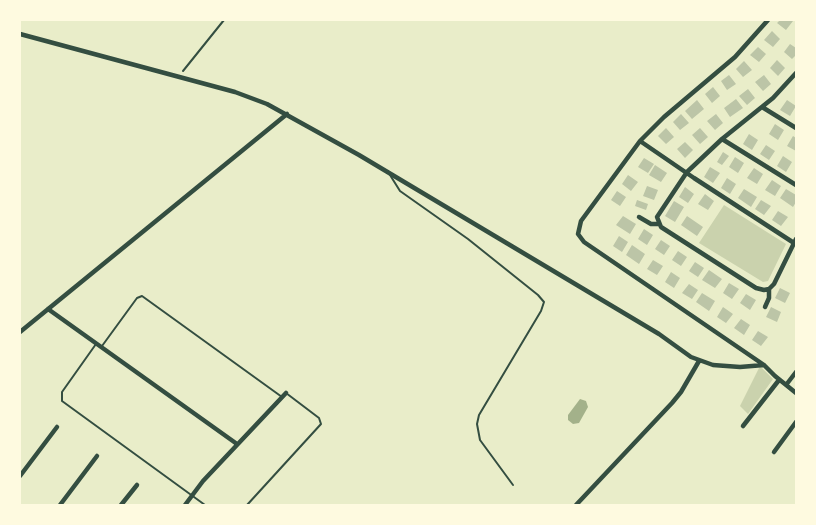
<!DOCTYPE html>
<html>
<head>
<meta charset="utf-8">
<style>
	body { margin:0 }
	#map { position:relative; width:816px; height:525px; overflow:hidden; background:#e9edc9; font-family:"PT Sans",sans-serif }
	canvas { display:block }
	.frame { position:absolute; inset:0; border:21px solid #fefae0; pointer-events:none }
</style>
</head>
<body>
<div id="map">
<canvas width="816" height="525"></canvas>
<div class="frame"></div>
</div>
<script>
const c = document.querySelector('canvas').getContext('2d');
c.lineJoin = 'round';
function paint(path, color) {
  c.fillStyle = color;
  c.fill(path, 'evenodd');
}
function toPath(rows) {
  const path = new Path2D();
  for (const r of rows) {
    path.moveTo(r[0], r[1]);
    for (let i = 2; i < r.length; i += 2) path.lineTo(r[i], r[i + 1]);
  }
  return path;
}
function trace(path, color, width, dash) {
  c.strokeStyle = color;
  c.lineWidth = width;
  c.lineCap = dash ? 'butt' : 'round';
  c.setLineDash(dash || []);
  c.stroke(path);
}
const green = toPath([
	[724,205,786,244,768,281,763,282,699,243],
	[760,366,773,379,748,414,740,406]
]);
const water = toPath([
	[580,399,586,401,588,407,579,423,573,424,568,420,568,415]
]);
const building = toPath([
	[780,20,791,20,793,21,786,30,777,23],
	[772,31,780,39,773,47,764,40],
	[790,44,796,48,796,55,792,59,784,52],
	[758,47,766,54,759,62,750,55],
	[777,60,785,68,778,76,770,68],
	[744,61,752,70,743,77,736,69],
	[729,75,736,84,727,90,721,81],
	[764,75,771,84,763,91,755,82],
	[713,87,720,96,712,103,705,94],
	[748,89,755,98,747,105,739,96],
	[736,99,743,108,730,117,724,108],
	[697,100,704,109,692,119,685,111],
	[787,100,796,106,790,116,780,110],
	[681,114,689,123,680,130,673,122],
	[716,114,723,123,715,130,707,121],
	[775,124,784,130,778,140,769,134],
	[666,128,674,137,666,144,658,136],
	[700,128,708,137,700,144,692,135],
	[749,134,758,140,752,150,743,144],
	[793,136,796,138,796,151,787,146],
	[685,142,693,150,685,158,677,149],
	[766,145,775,151,769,160,760,154],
	[723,152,729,156,722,165,717,162],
	[783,156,792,162,786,172,777,166],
	[735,157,744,163,738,173,729,167],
	[644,158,654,164,648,173,638,167],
	[655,165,667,173,661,182,649,175],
	[710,167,720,173,713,183,704,177],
	[754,168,763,174,757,184,747,178],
	[628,175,638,182,631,191,622,184],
	[727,178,736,184,730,194,721,188],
	[772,180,781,186,775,196,765,190],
	[647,186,658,190,654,200,643,196],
	[685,187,694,194,688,203,679,197],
	[744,189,757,197,751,207,738,198],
	[786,189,796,195,796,202,793,207,780,198],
	[617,191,626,197,620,206,611,200],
	[705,194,714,201,708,210,698,204],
	[637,200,648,204,646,210,635,206],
	[761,200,771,206,764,215,755,209],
	[674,201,684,207,675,222,665,216],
	[778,211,788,217,781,226,772,220],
	[623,216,636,224,630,234,616,225],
	[687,216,703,227,697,236,681,225],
	[644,229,653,235,647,245,638,239],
	[619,236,628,242,622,252,613,246],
	[661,240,670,246,664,255,655,249],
	[632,245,645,254,639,264,626,255],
	[678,251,687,257,681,266,672,260],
	[653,260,663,266,657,275,647,269],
	[695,262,704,268,698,277,689,271],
	[709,270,722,279,715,288,702,280],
	[671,272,680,278,674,288,665,282],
	[729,283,739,289,732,299,723,293],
	[689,284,698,290,692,299,682,293],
	[780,288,790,293,785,303,775,298],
	[702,293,715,301,709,311,696,302],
	[746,294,756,300,750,310,740,303],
	[723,307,733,314,726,323,717,317],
	[771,307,781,312,777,322,766,317],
	[741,319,750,325,744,335,734,328],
	[758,331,768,337,761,346,752,340]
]);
const path = toPath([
	[183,71,224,20]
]);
const service = toPath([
	[390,175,400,191,468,239,538,295,544,302,541,311,479,415,477,424,480,440,513,485],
	[96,344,62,392,62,401,205,505],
	[102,346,137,298,142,296,282,397],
	[247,505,321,424,319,418,286,393]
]);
const minor = toPath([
	[768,20,735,57,664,117,640,141,581,221,578,234,584,242,764,365,775,376,796,393],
	[20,34,235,92,267,104,359,155,659,334,691,357,713,365,740,367,764,365],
	[762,107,796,128],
	[722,139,796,185],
	[640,141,694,178,794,243],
	[639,217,651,224,658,224],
	[769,289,764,290,756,288,661,227,657,217,687,172,722,139,773,98,796,73],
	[765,307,769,298,769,289,774,284,796,239],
	[48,309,237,444],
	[20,332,287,114],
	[786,385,796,372],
	[743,426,779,380],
	[774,452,796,422],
	[20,476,57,427],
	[60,505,97,456],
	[121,505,137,485],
	[185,505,203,481,286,393],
	[576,505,672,403,681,392,699,361]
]);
paint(green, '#cad2ad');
paint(water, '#a3b18a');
paint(building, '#bcc5a7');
trace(path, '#344e41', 2);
trace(service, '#344e41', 2);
trace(minor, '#344e41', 4.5);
</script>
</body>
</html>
